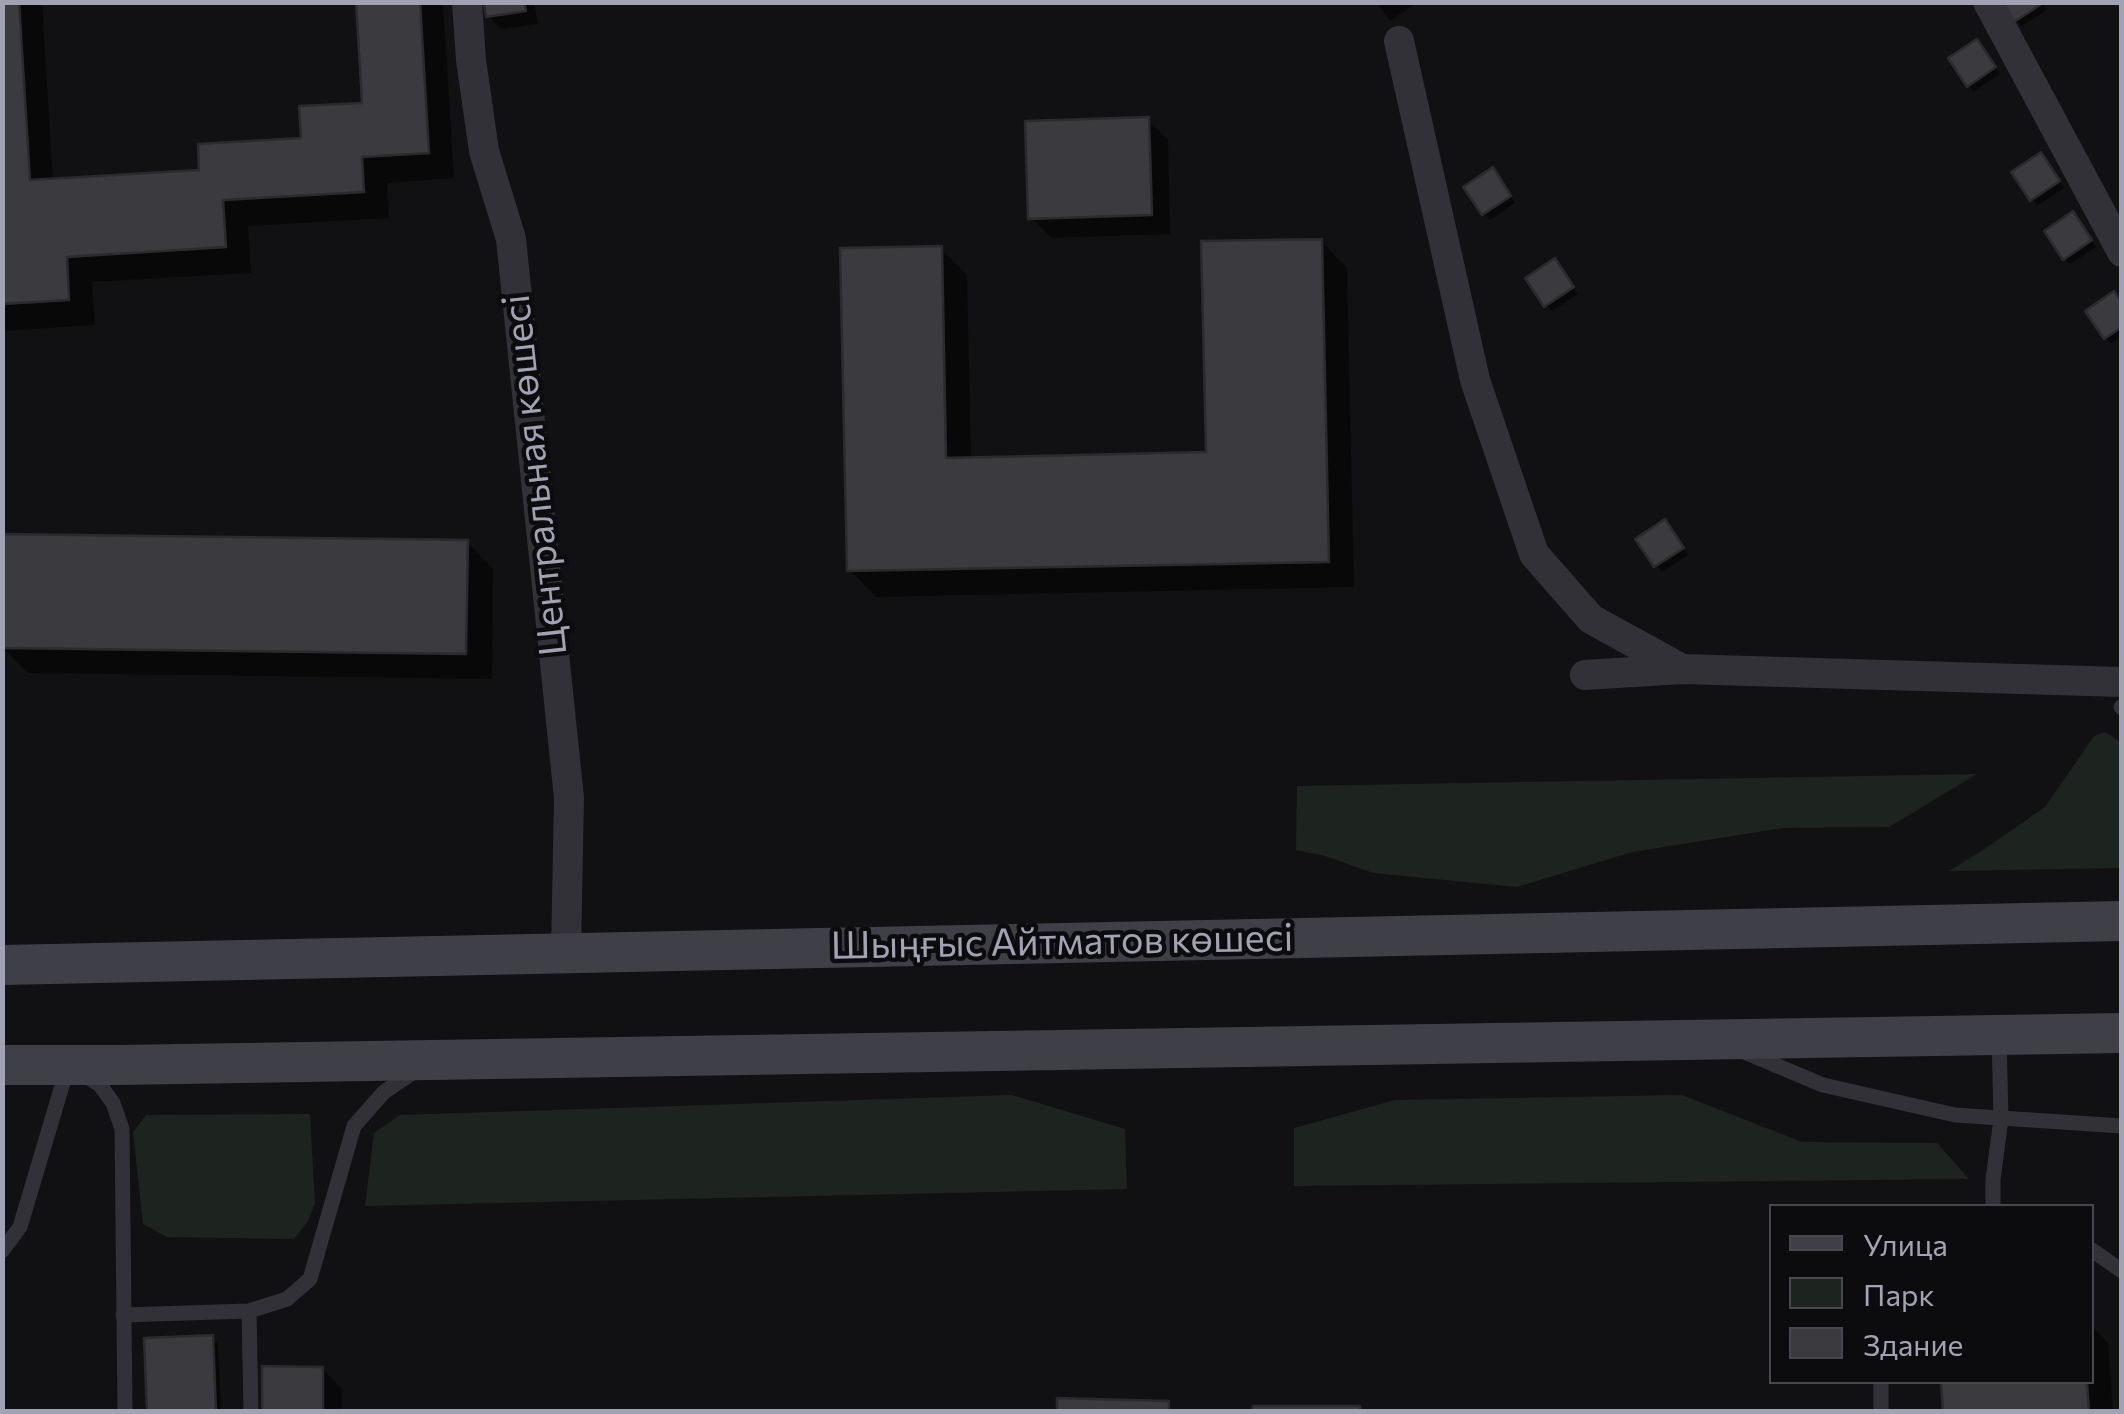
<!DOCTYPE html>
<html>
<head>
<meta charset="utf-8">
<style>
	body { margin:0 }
	#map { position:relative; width:2124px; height:1414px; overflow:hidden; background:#111012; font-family:Commissioner,sans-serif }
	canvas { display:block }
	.frame { position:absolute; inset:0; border:5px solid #a1a2b3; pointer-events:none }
	.legend { position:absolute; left:1769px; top:1204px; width:325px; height:180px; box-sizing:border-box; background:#0c0b0d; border:2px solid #48474f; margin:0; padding:12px 18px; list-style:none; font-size:30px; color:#a1a2b3 }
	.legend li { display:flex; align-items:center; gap:20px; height:50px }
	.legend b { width:50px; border:2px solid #48474f }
</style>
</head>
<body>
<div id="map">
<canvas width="2124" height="1414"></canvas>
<div class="frame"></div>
<ul class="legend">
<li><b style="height:12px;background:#3f3f47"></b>Улица</li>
<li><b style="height:28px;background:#1d241f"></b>Парк</li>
<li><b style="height:28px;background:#3a3a3f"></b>Здание</li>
</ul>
</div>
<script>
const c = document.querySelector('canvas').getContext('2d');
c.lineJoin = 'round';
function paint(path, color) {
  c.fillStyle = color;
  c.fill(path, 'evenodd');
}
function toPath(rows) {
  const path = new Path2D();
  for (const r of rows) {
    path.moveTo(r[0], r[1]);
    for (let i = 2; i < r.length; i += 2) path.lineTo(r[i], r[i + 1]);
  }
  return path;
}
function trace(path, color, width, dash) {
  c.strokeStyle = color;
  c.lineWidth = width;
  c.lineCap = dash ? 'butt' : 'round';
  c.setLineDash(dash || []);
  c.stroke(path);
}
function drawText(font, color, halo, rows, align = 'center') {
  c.font = font + ' Commissioner,sans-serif';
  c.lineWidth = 9;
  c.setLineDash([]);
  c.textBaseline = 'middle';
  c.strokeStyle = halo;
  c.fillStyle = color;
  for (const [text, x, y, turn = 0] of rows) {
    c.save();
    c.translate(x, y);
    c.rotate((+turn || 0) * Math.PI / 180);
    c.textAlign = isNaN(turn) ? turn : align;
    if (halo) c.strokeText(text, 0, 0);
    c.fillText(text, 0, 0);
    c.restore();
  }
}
const green = toPath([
	[2105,732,2121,742,2121,868,1949,871,1983,850,2045,807,2094,736],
	[1977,774,1889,827,1783,828,1632,852,1517,887,1373,873,1325,856,1296,850,1297,786],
	[1012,1095,1125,1129,1127,1189,365,1206,374,1133,400,1115],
	[1682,1095,1802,1142,1937,1143,1969,1179,1294,1186,1294,1128,1395,1100],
	[310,1114,315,1203,308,1221,294,1239,167,1237,143,1224,133,1132,146,1115]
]);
const shadow = toPath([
	[2,2,42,2,53,181,202,172,303,141,365,105,359,2,443,2,454,178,387,183,389,218,248,226,251,273,92,282,95,325,2,331],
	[486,2,534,2,538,24,501,29,488,16],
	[1376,2,1415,2,1415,4,1390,21],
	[2042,2,2047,10,2022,26,2016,21],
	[1983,48,2000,74,1974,91,1969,86],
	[1148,120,1168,140,1170,234,1051,238,1031,217],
	[2046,161,2064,188,2038,205,2032,199],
	[1498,176,1515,203,1490,220,1466,188],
	[2078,221,2096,247,2070,264,2064,258],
	[1321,241,1347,268,1354,587,876,597,850,570,941,249,967,275,971,460,1208,455],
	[1560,268,1578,294,1552,311,1546,305],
	[2122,303,2122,337,2111,343,2106,338],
	[1670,528,1688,555,1662,572,1638,539],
	[467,542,493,569,492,679,28,673,2,647],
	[2092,1326,2108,1343,2113,1412,1945,1412,1944,1382,2092,1382],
	[212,1338,218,1344,221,1412,150,1412],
	[322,1369,342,1389,342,1412,265,1412]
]);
const building = toPath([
	[2,2,19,2,30,180,199,170,198,144,301,138,299,106,362,103,356,2,420,2,429,153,362,157,364,192,223,200,226,247,67,257,69,300,2,304,2,2],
	[484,2,524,2,526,11,486,17,484,2],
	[2001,2,2043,2,2043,3,2014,22,2001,2],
	[1977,39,1996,67,1967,87,1948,58,1977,39],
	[1149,117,1152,215,1028,219,1025,121,1149,117],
	[2041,152,2060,181,2030,201,2011,172,2041,152],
	[1493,167,1511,196,1482,215,1463,187,1493,167],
	[2073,211,2092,240,2063,260,2044,231,2073,211],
	[1322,239,1329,562,847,571,840,248,942,246,946,458,1206,452,1201,241,1322,239],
	[1555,258,1574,287,1544,307,1525,278,1555,258],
	[2114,291,2122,303,2122,327,2104,339,2085,311,2114,291],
	[1665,519,1684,548,1654,567,1635,539,1665,519],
	[2,534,468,540,466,654,2,648,2,534],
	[213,1335,216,1412,147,1412,144,1338,213,1335],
	[262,1366,323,1367,323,1412,262,1412,262,1366],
	[1941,1382,2087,1382,2089,1412,1943,1412,1941,1382],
	[1057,1398,1169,1401,1169,1412,1057,1412,1057,1398],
	[1253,1406,1360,1406,1361,1412,1252,1412,1253,1406]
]);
const service = toPath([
	[2121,707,2122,708],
	[1742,1051,1823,1085,1955,1115,2122,1126],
	[84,1075,100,1085,113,1103,122,1129,125,1412],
	[1993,1206,1993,1179,2001,1119,1999,1035],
	[2092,1250,2122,1271],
	[2,1251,20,1227,67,1069],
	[123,1315,249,1311],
	[1881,1382,1881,1412],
	[251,1412,249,1311,287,1299,310,1279,354,1126,384,1092,418,1069]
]);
const minor = toPath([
	[467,2,471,60,484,151,511,239,569,798,566,951],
	[1988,2,2122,252],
	[1399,41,1475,380,1534,554,1591,619,1682,669],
	[1585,675,1682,669,2122,682]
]);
const secondary = toPath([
	[2,965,2122,921],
	[2,1065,118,1065,2122,1033]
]);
const streetNames = [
	["Центральная көшесі",535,475,-96],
	["Шыңғыс Айтматов көшесі",1062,942,-1]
];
paint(green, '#1d241f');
paint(shadow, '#0007');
paint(building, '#3a3a3f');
trace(building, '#2b2a2e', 2.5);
trace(service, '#323137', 15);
trace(minor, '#323137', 30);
trace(secondary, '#3f3f47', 40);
drawText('38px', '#a1a2b3', '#0c0b0d', streetNames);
</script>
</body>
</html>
